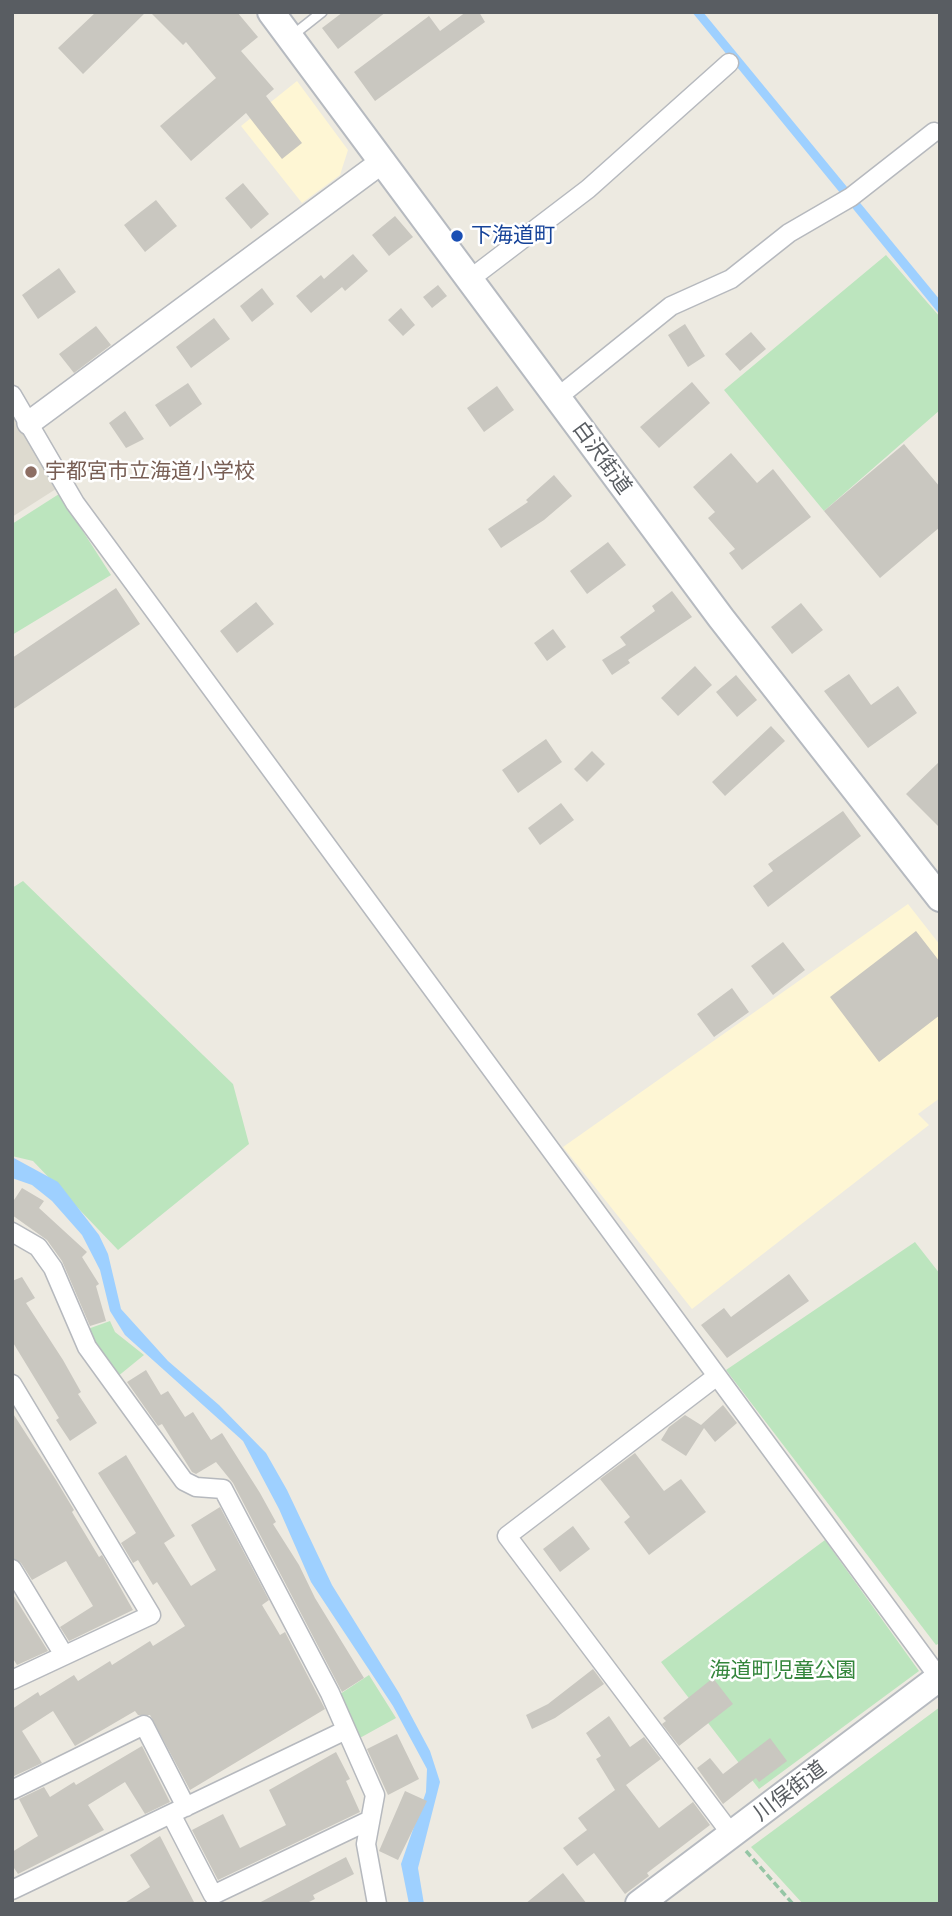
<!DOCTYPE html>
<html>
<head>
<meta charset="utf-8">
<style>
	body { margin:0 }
	#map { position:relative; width:952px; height:1916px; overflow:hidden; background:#edeae1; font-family:"Public Sans",sans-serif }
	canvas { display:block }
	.frame { position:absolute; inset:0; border:14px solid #595d62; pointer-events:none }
</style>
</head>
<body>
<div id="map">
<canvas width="952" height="1916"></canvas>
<div class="frame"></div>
</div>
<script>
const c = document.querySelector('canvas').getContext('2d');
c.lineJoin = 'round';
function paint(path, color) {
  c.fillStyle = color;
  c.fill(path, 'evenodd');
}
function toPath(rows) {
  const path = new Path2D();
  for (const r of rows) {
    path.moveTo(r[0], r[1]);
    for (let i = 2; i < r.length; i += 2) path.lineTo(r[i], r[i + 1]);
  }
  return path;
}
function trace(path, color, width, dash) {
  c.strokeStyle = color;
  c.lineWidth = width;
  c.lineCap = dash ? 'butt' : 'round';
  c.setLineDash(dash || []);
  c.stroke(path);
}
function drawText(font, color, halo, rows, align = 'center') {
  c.font = font + ' "Public Sans","Noto Sans JP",sans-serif';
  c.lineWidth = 5;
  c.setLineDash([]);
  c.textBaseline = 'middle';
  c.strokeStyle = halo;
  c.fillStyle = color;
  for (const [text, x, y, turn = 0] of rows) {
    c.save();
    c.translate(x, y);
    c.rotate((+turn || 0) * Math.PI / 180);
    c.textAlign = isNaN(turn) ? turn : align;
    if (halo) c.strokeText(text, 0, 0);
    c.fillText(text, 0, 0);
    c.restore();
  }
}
const commercial = toPath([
	[297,81,348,150,340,175,302,203,241,126],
	[908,904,940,945,940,1098,918,1114,929,1125,692,1309,563,1147]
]);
const education = toPath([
	[12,406,59,487,12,517]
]);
const green = toPath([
	[886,255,940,317,940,410,824,511,724,390],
	[59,494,111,575,12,635,12,524],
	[23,881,233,1084,249,1144,118,1250,33,1161,12,1156,12,888],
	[915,1242,940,1274,940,1643,936,1645,726,1370],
	[110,1321,115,1332,144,1355,117,1377,85,1330],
	[825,1540,919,1671,759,1789,661,1662],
	[369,1675,396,1718,358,1739,337,1696],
	[940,1707,940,1904,803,1904,751,1847]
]);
const water = toPath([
	[692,12,703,12,940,300,940,315],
	[12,1157,58,1182,99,1235,108,1254,121,1309,168,1361,219,1405,266,1453,287,1490,332,1585,399,1693,430,1751,440,1782,418,1868,424,1904,409,1904,401,1864,426,1792,427,1769,393,1706,311,1582,279,1509,243,1441,125,1335,110,1311,100,1270,82,1235,52,1201,32,1185,12,1178]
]);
const building = toPath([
	[96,12,146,12,83,74,58,48],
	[150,12,237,12,258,37,241,51,274,89,266,96,302,143,282,159,246,113,191,161,160,126,216,78,186,42,183,45],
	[343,12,386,12,338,49,322,28],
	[466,12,479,12,485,22,375,101,354,72,429,16,440,31],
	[243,183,269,214,251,229,225,198],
	[156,200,177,226,145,252,124,225],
	[395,216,413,237,389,256,372,235],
	[353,254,368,271,345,291,342,287,311,313,296,296,321,275,324,279],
	[59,268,76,292,38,319,22,295],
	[438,285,447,296,432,308,423,297],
	[262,288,274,304,252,322,240,306],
	[401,308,415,325,403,336,388,320],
	[214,318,230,339,191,368,176,347],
	[685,324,705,356,688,367,668,335],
	[96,326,111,345,74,373,59,354],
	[751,332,766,349,740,371,725,354],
	[692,382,710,403,659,448,640,427],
	[188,383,202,404,170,427,155,405],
	[497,386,514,410,484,432,467,408],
	[125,411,144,439,126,448,109,423],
	[904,444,940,487,940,527,880,578,824,511],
	[731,453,757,483,773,469,811,517,742,570,729,553,735,549,708,518,715,512,693,487],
	[554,475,572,496,544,520,501,548,488,529,528,502,526,500],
	[608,542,626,565,587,594,570,571],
	[116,588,140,624,12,710,12,658],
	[672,591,692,617,628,660,630,663,612,675,602,660,626,645,620,637,655,611,652,606],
	[256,602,274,624,237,653,220,631],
	[801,603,823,630,792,654,771,627],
	[553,629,566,647,547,661,534,643],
	[695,666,712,685,678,716,661,698],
	[849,674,871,705,898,686,917,713,868,748,824,691],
	[736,675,757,700,737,717,716,692],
	[771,726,785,741,725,796,712,782],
	[546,739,562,762,518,793,502,770],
	[592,751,605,764,587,782,574,769],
	[940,761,940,828,906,794],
	[561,803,574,820,540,845,528,828],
	[843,811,861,836,768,907,753,886,773,871,768,864],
	[916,931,940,962,940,1015,879,1062,830,997],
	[783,942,805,970,773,995,751,966],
	[732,988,749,1012,714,1037,697,1014],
	[22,1188,44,1201,39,1208,87,1252,82,1257,99,1284,96,1286,106,1321,90,1326,62,1261,47,1240,12,1215,12,1203],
	[789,1274,809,1301,727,1358,701,1325,724,1308,731,1317],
	[22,1277,35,1298,26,1303,63,1360,81,1392,78,1394,97,1423,70,1441,56,1420,59,1418,12,1341,12,1281],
	[146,1370,161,1395,168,1391,185,1417,193,1412,211,1440,222,1433,260,1493,276,1522,273,1524,299,1565,315,1598,364,1678,342,1692,233,1483,216,1462,196,1474,192,1472,162,1424,158,1426,127,1382],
	[723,1405,737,1423,715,1442,704,1428,686,1456,661,1440,669,1427,685,1415,701,1425],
	[12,1412,56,1480,74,1510,72,1512,99,1557,102,1555,133,1610,69,1641,60,1627,93,1606,66,1561,32,1580,21,1563,12,1558],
	[635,1453,664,1491,681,1479,706,1512,649,1555,624,1522,630,1517,600,1479],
	[126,1455,175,1536,164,1543,191,1586,216,1570,191,1525,220,1507,269,1600,262,1605,280,1635,285,1632,325,1709,190,1790,150,1715,138,1715,135,1711,75,1746,53,1711,22,1731,42,1763,12,1777,12,1709,38,1692,40,1696,74,1675,78,1681,110,1661,112,1665,150,1641,153,1646,185,1626,157,1582,153,1585,138,1560,133,1563,121,1543,136,1533,98,1473],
	[573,1526,590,1549,560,1572,543,1549],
	[12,1593,48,1651,17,1665,12,1657],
	[593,1669,604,1684,555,1718,532,1729,526,1715,548,1704],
	[713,1678,733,1704,679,1746,662,1724,666,1721,663,1718],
	[609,1716,630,1747,644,1737,661,1759,626,1785,659,1828,693,1802,710,1825,647,1873,649,1876,625,1894,594,1853,577,1866,563,1848,587,1830,578,1818,615,1790,596,1759,601,1756,586,1733],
	[397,1734,419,1779,388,1795,367,1749],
	[770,1738,787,1761,759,1782,756,1778,723,1804,697,1768,710,1758,723,1774],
	[142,1746,170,1802,145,1814,125,1782,88,1805,104,1830,18,1874,12,1865,12,1852,38,1836,19,1799,44,1787,50,1797,74,1782,76,1785],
	[336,1752,350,1779,346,1781,360,1812,218,1880,192,1830,223,1814,240,1848,286,1825,269,1790],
	[405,1791,427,1801,398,1860,379,1851],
	[160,1836,195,1904,123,1904,150,1887,130,1855],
	[346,1857,354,1874,313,1895,315,1899,305,1904,257,1904],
	[563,1873,587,1904,525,1904]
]);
const path = toPath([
	[746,1851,793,1904]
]);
const service = toPath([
	[293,35,322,12]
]);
const minor = toPath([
	[470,279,588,189,729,63],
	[12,395,75,503,940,1679],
	[558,397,671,306,731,279,789,233,851,197,934,132],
	[12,1232,38,1247,53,1268,87,1347,184,1481,196,1487,223,1489,330,1693,375,1795,366,1844,377,1904],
	[717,1376,507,1536,732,1835],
	[12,1384,151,1615,12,1680],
	[12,1569,64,1655],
	[12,1790,144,1725,186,1807],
	[171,1814,213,1895,370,1820],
	[12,1890,346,1730]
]);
const tertiary = toPath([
	[29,423,383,161]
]);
const secondary = toPath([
	[271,12,721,618,940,898],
	[639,1904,940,1677]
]);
const markers = [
	[457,236,7,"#1a4fb4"],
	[31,472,7,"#8d6e63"]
];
const transitNames = [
	["下海道町",471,236]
];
const streetNames = [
	["白沢街道",602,458,54],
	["川俣街道",790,1791,-37]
];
const educationNames = [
	["宇都宮市立海道小学校",45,472]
];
const parkNames = [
	["海道町児童公園",783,1671]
];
paint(commercial, '#fef6d4');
paint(education, '#dddacf');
paint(green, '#bce5be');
paint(water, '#9ed0ff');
paint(building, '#c9c7c0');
trace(service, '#b6b9be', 12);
trace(minor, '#b6b9be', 21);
trace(tertiary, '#b6b9be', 26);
trace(secondary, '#b6bac0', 30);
trace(path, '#95c6a5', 3.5, [7, 3.5]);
trace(service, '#fff', 9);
trace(minor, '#fff', 18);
trace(tertiary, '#fff', 23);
trace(secondary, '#fff', 26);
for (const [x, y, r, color] of markers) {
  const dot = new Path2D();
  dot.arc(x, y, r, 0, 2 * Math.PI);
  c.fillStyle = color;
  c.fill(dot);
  trace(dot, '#fff', 2.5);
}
drawText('21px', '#164399', '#fff', transitNames, 'left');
drawText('21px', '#595d62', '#fff', streetNames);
drawText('21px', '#785e54', '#fff', educationNames, 'left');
drawText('21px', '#34863c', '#fff', parkNames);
</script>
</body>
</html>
